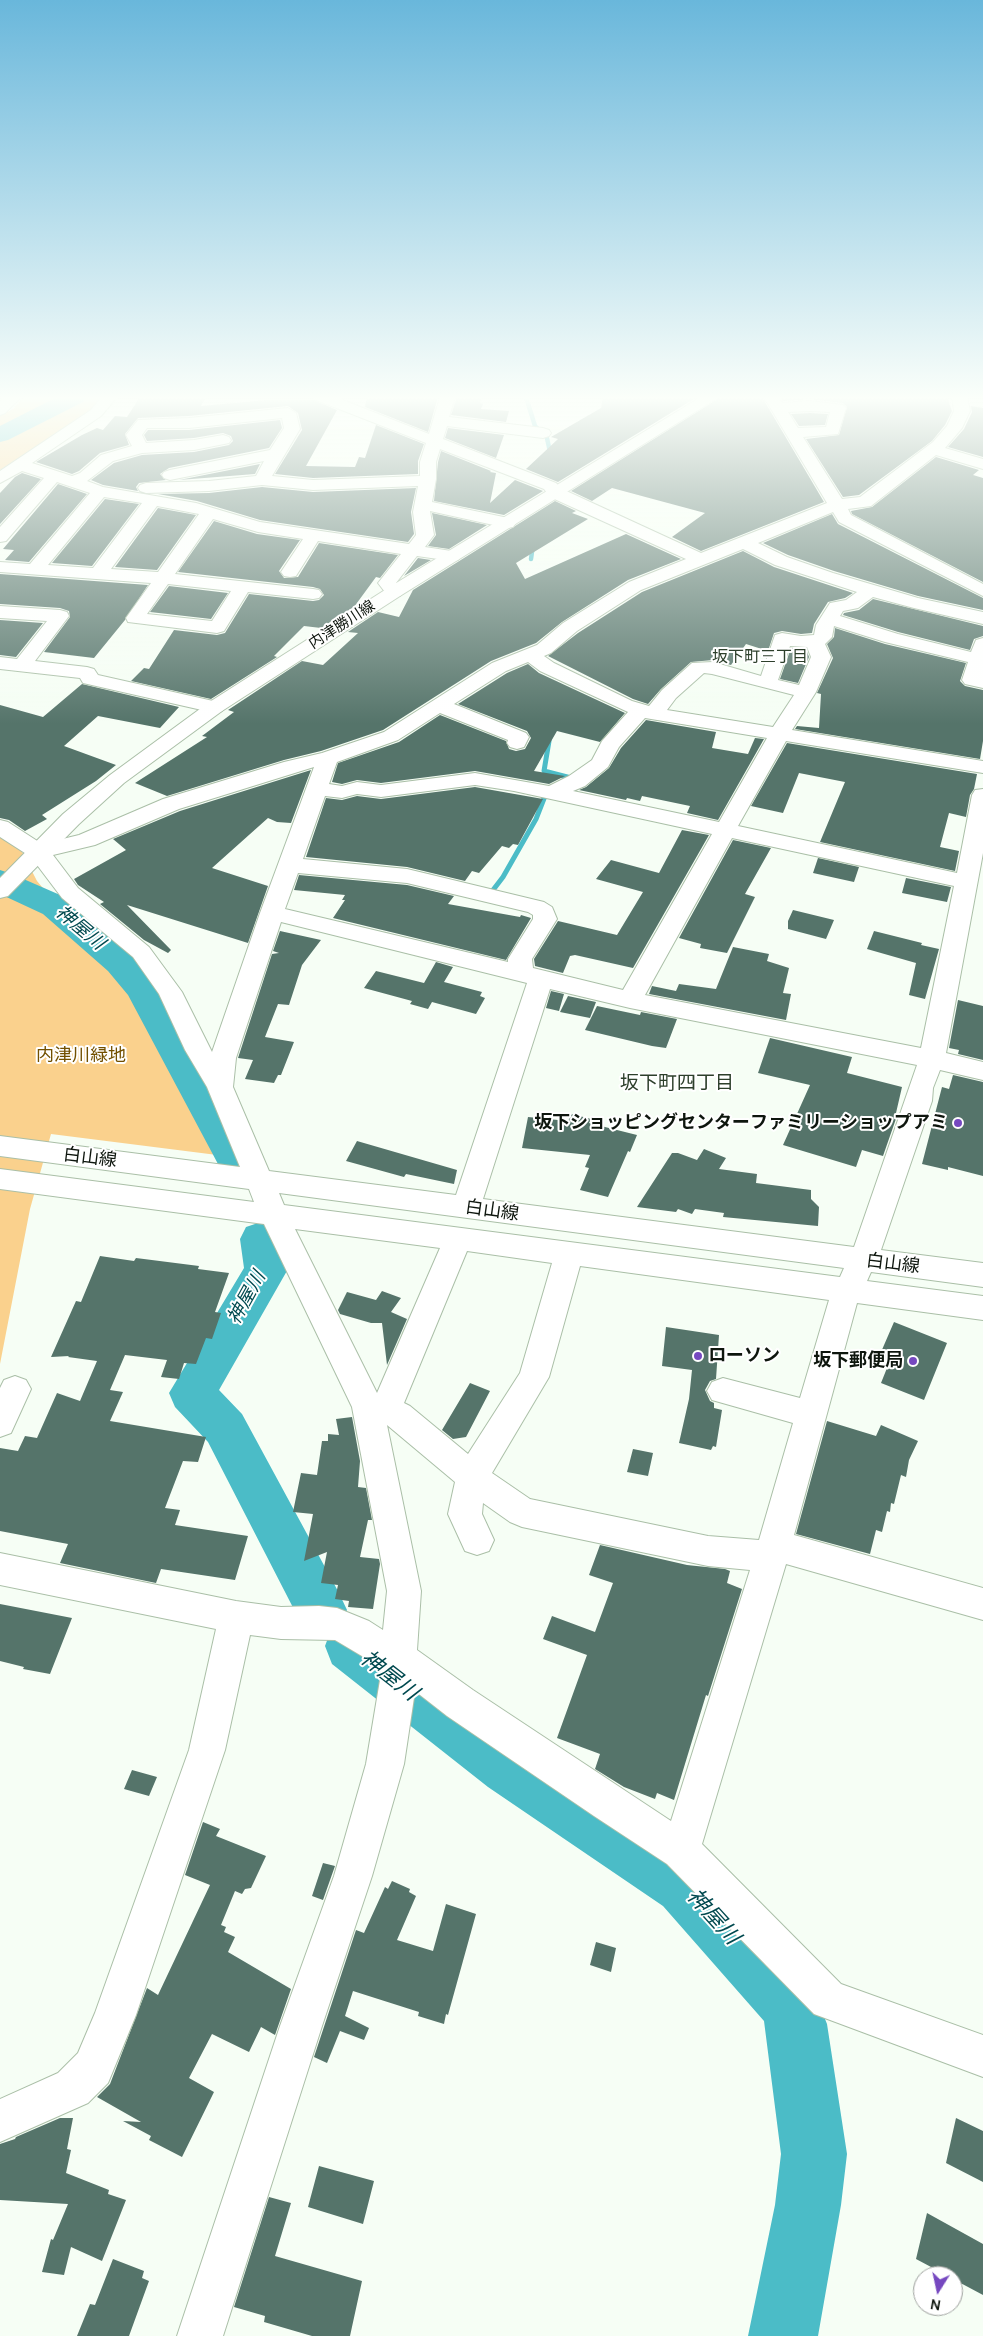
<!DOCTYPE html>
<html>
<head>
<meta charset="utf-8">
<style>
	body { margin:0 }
	#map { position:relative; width:983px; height:2336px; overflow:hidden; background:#f6fef5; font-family:Manrope,sans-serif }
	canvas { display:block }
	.north { position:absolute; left:913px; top:2266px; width:50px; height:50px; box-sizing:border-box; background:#fff; border:1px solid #9fa29f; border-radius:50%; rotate:190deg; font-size:14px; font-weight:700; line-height:20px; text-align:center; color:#0e160e }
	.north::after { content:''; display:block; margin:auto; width:18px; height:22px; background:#7648c0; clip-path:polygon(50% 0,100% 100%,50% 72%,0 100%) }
</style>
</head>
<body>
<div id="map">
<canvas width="983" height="2336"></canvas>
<div class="north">N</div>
</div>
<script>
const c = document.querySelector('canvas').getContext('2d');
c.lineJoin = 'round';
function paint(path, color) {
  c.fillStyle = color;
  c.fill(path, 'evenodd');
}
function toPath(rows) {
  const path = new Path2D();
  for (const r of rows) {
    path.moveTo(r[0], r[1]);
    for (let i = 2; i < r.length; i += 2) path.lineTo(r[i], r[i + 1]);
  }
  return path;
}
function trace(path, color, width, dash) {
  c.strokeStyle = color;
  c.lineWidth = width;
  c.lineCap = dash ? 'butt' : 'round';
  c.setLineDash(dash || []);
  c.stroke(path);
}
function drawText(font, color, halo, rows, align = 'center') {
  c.font = font + ' Manrope,"Noto Sans JP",sans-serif';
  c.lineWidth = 4;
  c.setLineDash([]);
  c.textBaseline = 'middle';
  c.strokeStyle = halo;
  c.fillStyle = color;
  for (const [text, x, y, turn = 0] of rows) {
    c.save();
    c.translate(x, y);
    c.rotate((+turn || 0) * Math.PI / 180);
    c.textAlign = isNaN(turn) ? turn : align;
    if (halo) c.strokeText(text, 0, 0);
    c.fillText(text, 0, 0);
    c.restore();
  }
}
const green = toPath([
	[24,397,102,397,91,412,0,470,0,416,13,409],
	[0,833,18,844,37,881,89,943,126,977,194,1088,225,1156,51,1134,30,1209,0,1364]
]);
const streamFar1 = toPath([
	[526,397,535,426,539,430],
	[546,434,551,456],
	[531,559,533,545]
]);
const stream = toPath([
	[549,741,544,771,575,779],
	[490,894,503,877,536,819,545,796]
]);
const river = toPath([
	[57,397,86,397,83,402,8,440,0,442,0,426,57,397],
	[0,870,12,874,67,898,134,955,156,980,252,1153,246,1164,232,1168,218,1164,128,995,108,971,43,914,0,894,0,870],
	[261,1222,276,1227,282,1239,288,1269,219,1390,242,1414,339,1593,347,1610,340,1625,351,1621,370,1628,528,1747,705,1864,809,1979,827,2024,847,2154,841,2205,818,2336,748,2336,775,2205,781,2154,764,2021,663,1906,488,1787,332,1664,325,1646,331,1630,321,1634,303,1627,208,1442,175,1407,169,1393,244,1268,240,1239,246,1227,261,1222]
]);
const building = toPath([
	[140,397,206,397,201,406,267,400,314,400,337,410,306,466,355,467,359,457,365,458,376,425,424,444,418,461,418,474,313,478,275,474,302,430,298,413,288,406,189,416,138,418,125,434,129,445,100,453,79,471,72,474,36,462,82,435,97,428,103,430,115,416,127,417],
	[367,397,436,398,438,397,428,432,365,407],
	[457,397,481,397,480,403,483,404,481,409,509,411,506,422,451,415],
	[603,397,697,397,558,482,526,469,558,439,551,437,601,408],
	[721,397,762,397,824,502,701,551,672,537,705,513,612,488,592,501,571,491],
	[781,397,947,397,952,411,945,425,932,441,859,495,843,497,806,439,839,435,847,407,843,403,810,399,783,401],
	[971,406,983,408,983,457,948,447,964,429,972,412],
	[810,413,828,414,825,425,799,426,791,414],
	[280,420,282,428,269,448,169,468,160,474,166,480,139,483,136,487,138,491,103,485,91,480,114,463,142,455,194,452,229,445,233,441,231,436,223,433,194,438,147,441,144,435,148,430,189,430],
	[448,428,504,435,496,458,445,438],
	[441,451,491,471,490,472,496,473,490,503,515,480,543,491,504,515,434,501,438,462],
	[936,457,979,470,973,475,983,478,983,582,852,514,851,511,872,507],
	[260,464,255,474,179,480],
	[22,473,41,479,0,524,0,493,15,477],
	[58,484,87,494,29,562,5,560,14,550,3,549],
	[262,487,313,492,416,488,411,512,414,534,408,542,260,520,197,501,158,494,209,493],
	[105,499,139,504,92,566,52,563],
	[555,501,576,511,572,513,588,519,516,563,525,579,626,534,681,559,628,580,562,622,536,643,491,661,383,730,321,751,284,760,167,796,135,783,207,737,202,736,234,712,228,710,302,661,323,665,358,633,348,632,378,612,399,617,413,590],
	[158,508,196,515,157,570,115,567],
	[432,513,487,525,449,549,428,546,436,535],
	[832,514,838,524,983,598,983,610,918,596,834,571,788,555,763,543],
	[214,521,257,534,300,540,279,571,284,578,298,577,319,543,398,555,380,578,376,577,354,607,321,628,304,626,274,656,277,657,211,699,131,681,144,668,149,669,174,630,217,635,225,633,249,594,313,601,319,600,324,595,320,589,313,587,178,572],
	[743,551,774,567,853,593,845,598,828,602,814,624,812,633,801,634,782,631,774,633,768,651,746,644,731,665,713,660,691,662,661,689,648,704,633,699,548,656,578,633,642,592],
	[418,558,431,560,404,576],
	[0,574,148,585,125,620,94,658,44,652,70,617,69,611,60,608,0,604],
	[169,586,228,593,211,619,150,612],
	[873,599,983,626,983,636,974,639,970,650,898,632,843,615,844,613,859,610],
	[0,620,43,623,16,657,0,655],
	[835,628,885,644,966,663,960,681,965,686,983,690,983,741,980,759,795,729,797,726,819,728,821,694,817,693,833,658,827,644,834,637],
	[791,648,806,649,809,657,798,683,780,679],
	[528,664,539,673,625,713,600,742,557,731,534,771,565,776,549,784,475,771,381,783,357,780,342,784,332,782,338,763,399,742,440,715,506,741,509,749,516,751,525,749,531,738,527,731,458,704,507,673],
	[82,684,179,707,160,728,98,716,64,746,116,765,96,781,42,815,47,819,25,831,9,820,0,818,0,705,43,717],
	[646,720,716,732,712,748,748,754,755,738,764,739,718,820,687,813,690,806,642,796,640,801,627,798,626,800,579,790,586,787,609,768,621,748],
	[787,743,977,774,974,789,970,795,966,817,949,813,940,847,959,851,955,871,820,842,845,782,799,773,783,813,751,806],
	[311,770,291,823,277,822,268,818,212,868,268,886,248,943,127,905,171,950,168,953,144,940,100,904,104,902,78,885,74,879,126,850,113,839,180,811],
	[475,787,543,799,518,845,513,844,509,848,502,846,479,873,472,871,465,881,407,867,306,857,326,798,342,800,357,796,381,799],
	[682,830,709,835,633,968,575,955,570,956,563,973,535,966,534,959,558,921,617,935,643,892,596,879,611,860,659,873],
	[733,840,771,848,745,894,755,897,727,953,700,948,701,944,679,938],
	[818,858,859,867,854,882,813,873],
	[299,875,407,885,454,896,448,904,520,917,521,915,531,918,506,960,333,918,345,900,342,900,345,895,294,890],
	[906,878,951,887,947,902,902,893],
	[793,910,834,920,826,939,788,929,788,921],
	[280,931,321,940,302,965,289,1005,278,1004,265,1037,294,1042,281,1075,278,1075,274,1083,245,1079,253,1060,238,1058,272,954,279,953,273,951],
	[874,931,922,943,921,945,939,949,925,999,909,995,916,963,867,949],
	[733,947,769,954,767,961,789,968,783,993,791,994,786,1020,649,994,652,986,676,991,679,984,716,989],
	[436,962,453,967,444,982,482,992,480,996,485,998,476,1014,432,1002,428,1009,410,1004,412,1001,364,988,376,971,424,983],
	[551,991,564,994,559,1011,546,1008],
	[568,996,596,1002,590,1018,560,1012],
	[958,1000,983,1006,983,1060,958,1054,959,1050,949,1048],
	[597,1006,640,1015,641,1012,677,1019,666,1048,652,1046,585,1030],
	[770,1038,852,1057,847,1073,902,1087,896,1113,898,1113,883,1156,862,1150,856,1167,783,1145,810,1085,758,1073],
	[953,1075,983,1082,983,1176,948,1167,948,1170,922,1164,942,1087,949,1089],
	[572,1114,591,1119,589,1123,637,1135,630,1152,628,1151,608,1197,580,1190,589,1168,585,1167,590,1155,522,1148,528,1117,568,1121],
	[357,1141,457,1170,454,1184,406,1174,404,1177,346,1161],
	[704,1149,726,1158,719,1169,757,1174,756,1183,811,1190,811,1199,819,1207,818,1226,723,1217,724,1213,695,1209,692,1214,678,1209,676,1212,637,1207,672,1153,678,1153,697,1160],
	[100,1256,134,1261,136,1258,199,1266,198,1269,229,1273,215,1312,221,1313,212,1339,206,1338,196,1364,184,1363,179,1379,161,1377,167,1360,125,1355,110,1390,123,1392,110,1421,206,1437,198,1462,183,1461,165,1508,180,1510,175,1525,248,1536,235,1580,161,1569,156,1583,60,1563,68,1544,0,1531,0,1448,18,1451,25,1436,37,1438,57,1393,80,1401,97,1361,68,1357,69,1356,51,1357,76,1301,81,1302],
	[382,1291,401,1298,391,1312,407,1319,387,1365,382,1323,371,1323,340,1314,338,1310,347,1292,376,1300],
	[894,1322,947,1343,924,1400,881,1383,889,1363,878,1359],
	[666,1327,719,1335,716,1379,710,1381,705,1390,710,1401,714,1403,714,1408,722,1410,716,1447,713,1446,711,1450,679,1443,689,1399,692,1370,662,1366],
	[470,1383,490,1391,466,1437,453,1439,442,1430],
	[352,1417,360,1461,358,1487,366,1488,372,1520,368,1520,360,1557,379,1559,380,1564,373,1609,348,1607,349,1601,335,1599,338,1585,321,1583,327,1552,304,1561,313,1514,293,1512,301,1473,317,1475,322,1441,328,1441,328,1434,339,1435,336,1419],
	[827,1421,876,1436,881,1425,918,1441,909,1460,906,1477,901,1475,894,1504,891,1503,890,1512,887,1511,882,1532,876,1530,870,1554,796,1534],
	[633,1449,653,1453,648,1476,627,1472],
	[600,1545,687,1565,725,1569,730,1571,727,1583,742,1589,708,1696,706,1695,674,1800,657,1793,655,1799,624,1787,595,1769,600,1754,557,1738,587,1655,543,1639,552,1616,595,1632,613,1583,589,1575],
	[0,1604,72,1618,50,1674,23,1669,24,1667,0,1661],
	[132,1770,157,1777,149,1796,124,1789],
	[203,1822,220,1829,216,1836,266,1856,251,1888,245,1889,242,1894,235,1891,221,1925,226,1927,224,1932,235,1937,228,1952,291,1989,275,2035,261,2027,249,2052,212,2034,189,2078,214,2092,182,2157,149,2140,151,2136,123,2121,141,2122,97,2097,110,2084,147,1988,158,1995,210,1885,185,1875],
	[323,1863,335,1866,323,1900,312,1896],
	[392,1881,410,1889,409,1892,416,1896,397,1940,433,1951,446,1904,476,1914,448,2015,446,2014,444,2024,418,2016,419,2012,353,1991,345,2016,369,2028,364,2040,340,2031,327,2063,314,2057,356,1930,364,1933,385,1887,388,1889],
	[596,1942,616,1948,611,1972,590,1965],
	[60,2118,73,2118,67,2149,71,2150,66,2173,109,2190,108,2194,126,2200,102,2261,71,2247,64,2275,42,2272,51,2239,53,2240,68,2204,0,2200,0,2144,15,2139,16,2137],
	[956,2118,983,2131,983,2182,946,2163],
	[319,2166,374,2181,363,2224,308,2207],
	[269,2197,291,2203,275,2256,362,2281,350,2336,312,2336,264,2322,265,2316,234,2307],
	[927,2213,983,2244,983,2295,953,2279,953,2276,948,2276,916,2259],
	[113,2259,144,2271,142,2278,149,2281,129,2336,77,2336,90,2304,95,2305]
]);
const minor = toPath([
	[5,397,21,397,5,413,0,415,0,402,5,397],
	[102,397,117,397,101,416,32,463,72,476,80,473,101,455,132,446,126,435,138,420,189,418,288,408,296,413,300,429,272,476,313,480,420,476,420,462,426,443,316,400,314,397,335,397,429,434,440,397,455,397,449,417,543,428,549,430,551,433,549,436,543,438,447,426,443,439,556,483,562,489,701,553,827,503,764,397,779,397,782,403,810,401,843,405,846,408,838,434,803,437,842,499,860,497,933,442,947,426,954,411,952,397,967,397,970,411,962,428,945,448,983,459,983,469,936,455,871,506,848,509,851,515,983,584,983,596,839,522,833,512,758,543,787,557,833,573,918,598,983,612,983,624,914,608,873,597,858,608,843,611,840,616,898,634,971,652,976,640,983,638,983,688,965,684,962,680,968,662,885,642,834,626,832,637,825,644,831,657,816,692,792,730,983,761,983,773,786,741,738,826,957,873,972,795,975,790,983,789,983,853,946,1053,983,1062,983,1080,940,1070,933,1088,932,1101,881,1250,983,1263,983,1287,871,1272,867,1281,983,1296,983,1320,857,1303,794,1535,983,1588,983,1620,786,1564,702,1844,841,1984,983,2035,983,2077,814,2014,667,1864,594,1816,447,1716,415,1691,404,1764,372,1876,322,2026,223,2336,177,2336,280,2026,334,1876,366,1764,382,1668,335,1640,281,1639,250,1635,225,1750,136,2015,108,2083,88,2103,0,2142,0,2099,58,2073,78,2053,95,2013,189,1750,216,1629,0,1585,0,1553,236,1601,281,1607,319,1606,337,1608,369,1621,383,1630,387,1591,352,1407,264,1224,0,1189,0,1169,254,1202,249,1189,0,1156,0,1136,240,1167,207,1087,185,1050,159,994,133,957,62,898,31,857,0,837,0,820,8,822,42,844,79,835,163,799,284,762,322,753,384,732,492,663,537,645,563,623,629,582,686,559,550,497,544,489,440,449,436,462,436,479,432,502,513,519,516,523,513,527,507,528,430,511,434,535,425,547,458,552,461,556,458,560,452,561,417,556,396,583,403,592,400,596,388,596,378,583,401,554,318,541,296,576,290,577,284,576,281,572,303,539,258,532,213,519,175,574,313,589,319,590,322,594,319,598,313,599,248,592,224,631,217,633,128,622,126,618,151,583,0,572,0,562,30,564,90,493,57,482,6,541,0,542,0,527,44,478,22,471,0,483,0,471,91,410,102,397],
	[810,411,830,412,826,427,798,428,788,412,810,411],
	[282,418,284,428,270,450,170,470,164,472,162,475,164,478,170,480,264,461,256,476,209,481,146,483,140,485,138,488,140,491,146,493,209,491,262,485,313,490,418,486,413,512,416,535,409,544,260,522,196,503,103,487,87,481,113,461,142,453,194,450,229,443,231,440,229,437,223,435,194,440,146,443,142,435,147,428,189,428,282,418],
	[104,497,142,503,93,568,48,565,104,497],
	[157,506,199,514,158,572,111,569,157,506],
	[743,549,775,565,857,592,846,600,830,603,816,625,814,635,801,636,782,633,775,635,761,676,713,662,692,663,662,690,649,706,632,701,554,663,544,656,551,653,577,631,641,590,743,549],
	[168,584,231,591,212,621,147,614,168,584],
	[790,646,807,647,811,657,799,685,778,680,790,646],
	[528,662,540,671,628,712,602,741,592,760,569,776,549,786,475,773,381,785,357,782,342,786,329,784,337,762,398,740,440,713,508,740,507,743,510,747,517,749,524,747,529,737,526,733,454,704,506,671,528,662],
	[704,673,712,674,794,695,773,727,667,710,676,698,704,673],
	[645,718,767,738,719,822,573,791,585,786,608,767,619,747,645,718],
	[314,767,260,913,212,1052,182,992,149,947,78,888,53,855,95,845,179,809,314,767],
	[475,785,514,791,712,834,623,990,533,968,532,959,557,919,552,907,544,902,407,869,303,859,325,796,342,798,357,794,381,797,475,785],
	[732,838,954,886,921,1048,645,995,732,838],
	[298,873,407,883,528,912,533,915,533,919,508,959,508,962,285,909,298,873],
	[281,922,527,983,456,1195,269,1171,233,1087,236,1058,281,922],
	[550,989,630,1008,917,1065,854,1247,483,1199,550,989],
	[279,1193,844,1268,840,1277,284,1205,279,1193],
	[295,1229,440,1248,377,1393,295,1229],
	[467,1251,552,1263,520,1373,468,1454,410,1406,404,1403,467,1251],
	[580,1266,829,1300,800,1398,723,1378,712,1382,707,1391,712,1400,793,1423,759,1540,708,1536,530,1499,492,1473,549,1377,580,1266],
	[387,1425,455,1482,448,1514,465,1551,477,1555,489,1551,494,1540,482,1514,483,1503,510,1522,522,1527,708,1566,750,1570,671,1821,473,1690,417,1650,421,1591,387,1425],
	[0,606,60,610,67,612,69,616,35,661,87,667,94,669,98,675,222,703,225,707,222,711,215,713,83,683,80,678,0,669,0,657,17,659,47,621,0,618,0,606],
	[15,1376,26,1380,31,1389,11,1433,0,1437,0,1388,4,1380,15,1376]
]);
const major = toPath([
	[701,397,719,397,400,596,222,711,124,783,79,824,8,896,0,898,0,878,63,814,110,775,208,703,388,588,701,397]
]);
const markers = [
	[958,1123,5,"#7648c0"],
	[698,1356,5,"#7648c0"],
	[913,1361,5,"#7648c0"]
];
const farStreetnames = [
	["内津勝川線",342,625,-33]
];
const farNeighbourhoodnames = [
	["坂下町三丁目",760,658]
];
const parkNames = [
	["内津川緑地",81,1056]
];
const poiNames = [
	["坂下ショッピングセンターファミリーショップアミ",948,1123],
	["ローソン",708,1356,"left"],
	["坂下郵便局",903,1361]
];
const streetNames = [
	["白山線",90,1158,7],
	["白山線",492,1211,8],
	["白山線",893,1264,7]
];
const waterNames = [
	["神屋川",80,928,40],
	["神屋川",247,1298,-61]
];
const neighbourhoodNames = [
	["坂下町四丁目",677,1084]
];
const nearWaternames = [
	["神屋川",389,1676,38],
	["神屋川",713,1917,48]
];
paint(green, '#fad18d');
trace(streamFar1, '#4bbcc7', 4.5);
trace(stream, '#4bbcc7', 5);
paint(river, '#4bbcc7');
paint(building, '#55746a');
trace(minor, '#aabfa7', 2);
trace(major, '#aabfa7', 2);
paint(minor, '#fff');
paint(major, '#fff');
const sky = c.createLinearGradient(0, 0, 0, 724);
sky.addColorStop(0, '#69b7db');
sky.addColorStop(0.55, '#fbfffa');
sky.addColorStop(1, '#fbfffa00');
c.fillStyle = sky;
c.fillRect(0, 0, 983, 724);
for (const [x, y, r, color] of markers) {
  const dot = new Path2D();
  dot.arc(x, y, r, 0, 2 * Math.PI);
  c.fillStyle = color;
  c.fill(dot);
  trace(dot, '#fff', 2);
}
drawText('15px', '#0e160e', '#fff', farStreetnames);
drawText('16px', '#2d3f2b', '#fff', farNeighbourhoodnames);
drawText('18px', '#725000', '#fff', parkNames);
drawText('bold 18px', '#0e160e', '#fff', poiNames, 'right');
drawText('18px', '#0e160e', '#fff', streetNames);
drawText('italic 19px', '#00494f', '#fff', waterNames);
drawText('19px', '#2d3f2b', '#fff', neighbourhoodNames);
drawText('italic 22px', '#00494f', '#fff', nearWaternames);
</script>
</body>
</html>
